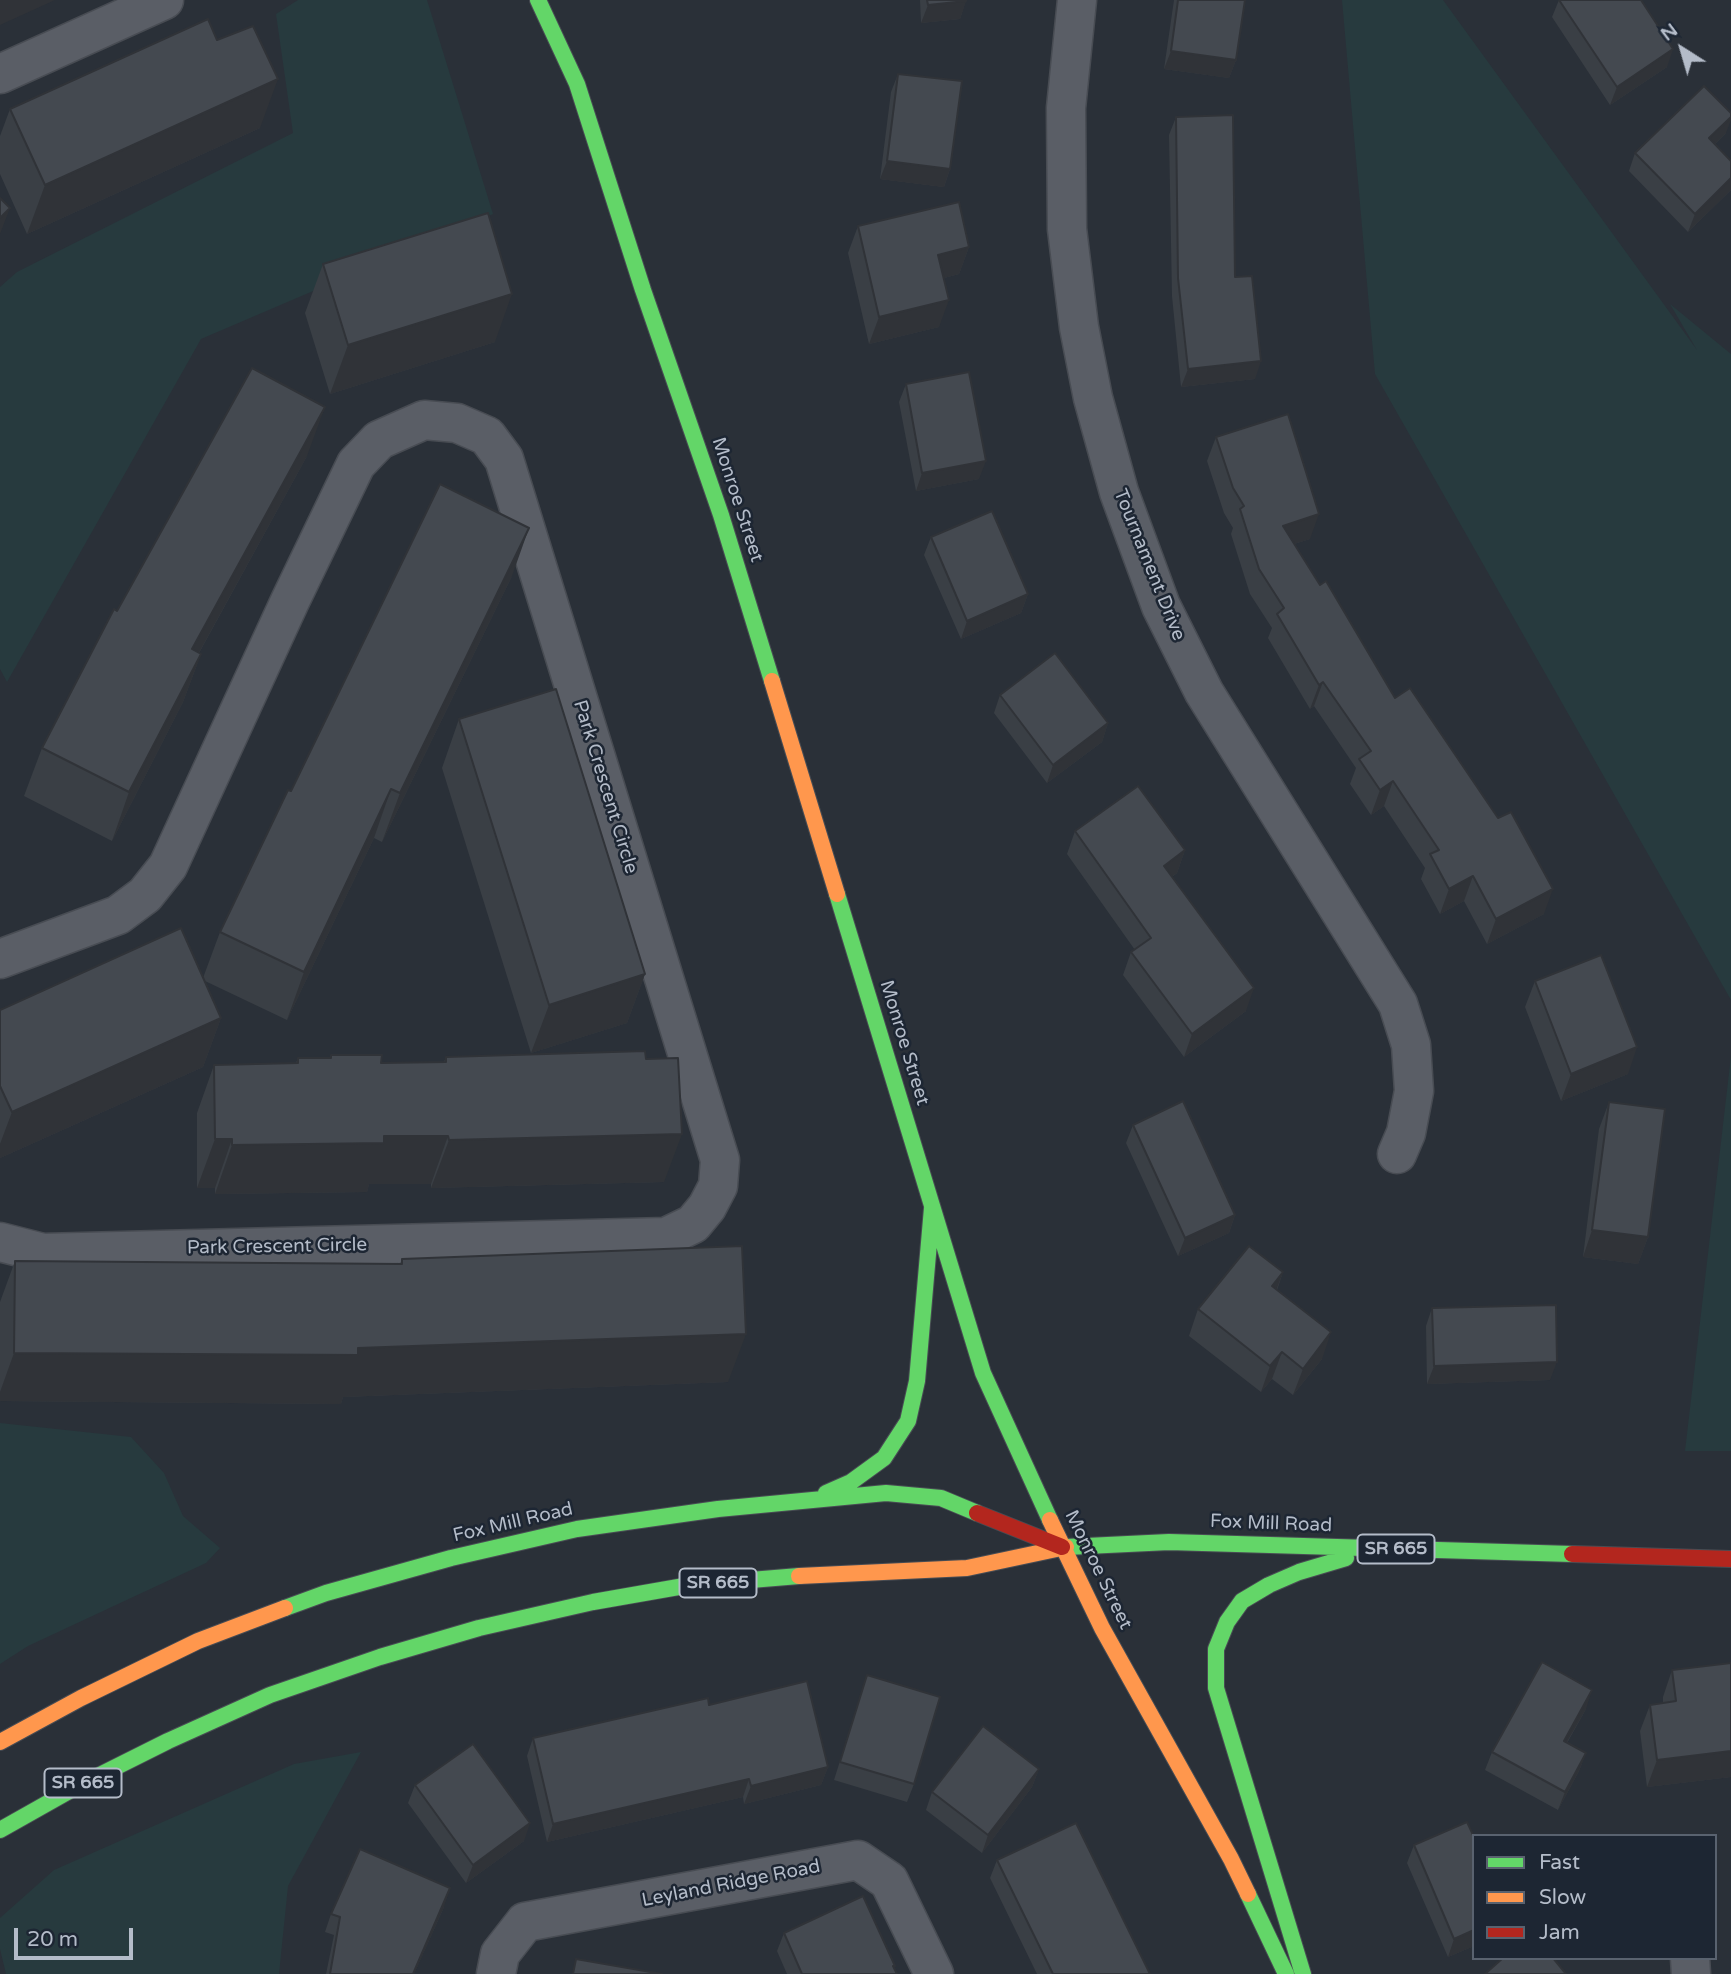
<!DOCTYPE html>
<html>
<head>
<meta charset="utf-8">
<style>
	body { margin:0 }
	#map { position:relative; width:1731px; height:1974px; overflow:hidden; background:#2a3038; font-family:"Varela Round",sans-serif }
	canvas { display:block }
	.legend { position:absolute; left:1472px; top:1834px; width:245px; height:126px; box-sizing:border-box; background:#1d2633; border:2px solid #59626f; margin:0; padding:9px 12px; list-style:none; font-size:21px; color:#b4bcc9 }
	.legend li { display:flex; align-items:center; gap:14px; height:35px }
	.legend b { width:35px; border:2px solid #59626f }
	.north { position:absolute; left:1647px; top:14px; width:70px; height:70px; -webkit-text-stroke:5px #1d2633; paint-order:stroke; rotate:323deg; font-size:19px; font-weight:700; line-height:28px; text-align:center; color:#b4bcc9 }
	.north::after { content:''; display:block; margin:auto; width:24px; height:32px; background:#b4bcc9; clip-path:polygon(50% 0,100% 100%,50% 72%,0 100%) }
	.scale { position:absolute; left:14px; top:1928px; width:119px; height:32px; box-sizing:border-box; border:4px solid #b4bcc9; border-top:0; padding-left:9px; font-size:21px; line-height:24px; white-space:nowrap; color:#b4bcc9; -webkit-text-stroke:5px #1d2633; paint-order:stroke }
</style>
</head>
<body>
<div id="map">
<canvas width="1731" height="1974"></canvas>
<ul class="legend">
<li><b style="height:9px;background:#63d668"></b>Fast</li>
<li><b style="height:9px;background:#ff974d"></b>Slow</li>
<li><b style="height:9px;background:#b3261e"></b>Jam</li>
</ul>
<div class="north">N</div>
<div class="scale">20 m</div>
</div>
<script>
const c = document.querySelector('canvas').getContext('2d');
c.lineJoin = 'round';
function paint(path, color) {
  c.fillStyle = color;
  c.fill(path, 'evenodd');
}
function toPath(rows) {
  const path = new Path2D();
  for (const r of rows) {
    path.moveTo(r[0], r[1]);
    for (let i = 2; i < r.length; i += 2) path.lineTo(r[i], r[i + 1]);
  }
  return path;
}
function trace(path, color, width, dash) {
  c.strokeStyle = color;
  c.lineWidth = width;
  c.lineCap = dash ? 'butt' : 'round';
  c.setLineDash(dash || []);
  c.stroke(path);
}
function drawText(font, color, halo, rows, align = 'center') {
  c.font = font + ' "Varela Round",sans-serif';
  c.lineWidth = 5;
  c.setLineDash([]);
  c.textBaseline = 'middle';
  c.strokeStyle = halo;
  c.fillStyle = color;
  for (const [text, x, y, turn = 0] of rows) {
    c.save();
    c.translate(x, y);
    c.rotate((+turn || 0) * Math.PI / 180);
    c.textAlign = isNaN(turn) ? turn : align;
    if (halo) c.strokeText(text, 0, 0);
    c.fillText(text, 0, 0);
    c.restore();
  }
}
const green = toPath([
	[298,0,427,0,493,214,201,339,7,682,0,669,0,287,17,272,293,133,276,14],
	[1342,0,1443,0,1697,350,1670,304,1731,354,1731,1000,1375,374],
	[1731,1056,1731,1451,1685,1451],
	[0,1423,131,1437,164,1473,183,1516,220,1548,206,1563,28,1646,0,1664],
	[361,1752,288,1886,279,1974,6,1974,0,1949,0,1918,54,1870,294,1764]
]);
const street = toPath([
	[1077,0,1066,108,1067,229,1079,327,1093,398,1119,492,1161,606,1204,692,1398,1004,1411,1045,1414,1091,1406,1133,1397,1154],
	[0,74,164,0],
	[0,959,118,915,145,895,168,866,290,601,356,464,379,440,424,420,457,423,487,436,504,459,720,1160,718,1186,707,1207,693,1224,666,1237,43,1253,0,1242],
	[1690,1958,1691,1974],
	[496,1974,500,1954,525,1922,858,1860,889,1881,934,1974]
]);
const fast = toPath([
	[538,0,577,84,643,290,721,515,772,681],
	[837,894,983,1373,1050,1520],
	[826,1493,851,1482,884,1458,908,1421,917,1381,932,1208],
	[1066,1547,1169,1542,1572,1554],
	[285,1608,326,1593,451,1558,577,1529,718,1509,886,1493,941,1498,977,1513],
	[0,1830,78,1786,168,1741,270,1695,380,1657,479,1628,593,1602,690,1585,799,1576],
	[1248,1894,1286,1974],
	[1303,1974,1216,1688,1216,1649,1227,1622,1242,1601,1269,1585,1299,1572,1346,1558]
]);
const slow = toPath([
	[772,681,837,894],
	[1050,1520,1102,1628,1231,1859,1248,1894],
	[799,1576,967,1568,1066,1547],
	[0,1742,81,1698,198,1641,285,1608]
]);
const jam = toPath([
	[977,1513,1062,1547],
	[1572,1554,1731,1559]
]);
const wall = toPath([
	[920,0,966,0,960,19,921,23],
	[1174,0,1245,0,1236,60,1229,78,1164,69],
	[1559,0,1641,0,1667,67,1610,105,1552,17],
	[898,74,950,169,944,187,880,179,891,92],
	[10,109,260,128,27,234,0,174,0,136],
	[1176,117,1255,379,1181,387,1172,296,1169,135],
	[1726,133,1715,144,1731,178,1731,190,1688,232,1629,171,1635,153],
	[858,226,969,247,959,274,944,278,939,327,869,344,848,253],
	[323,264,495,342,330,394,305,313],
	[906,384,979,479,916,491,899,402],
	[1216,437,1310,539,1294,544,1320,585,1395,698,1544,914,1487,944,1464,901,1440,914,1421,879,1425,868,1384,806,1371,815,1350,784,1356,768,1314,706,1310,709,1268,638,1272,628,1250,594,1231,534,1233,528,1224,513,1207,461],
	[307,456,199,653,201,654,183,702,112,841,24,796,42,748],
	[931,537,1028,594,1021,613,961,639,924,555],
	[512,576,382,842,374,838,287,1020,205,981,221,1018,203,1067,0,1158,0,1010,203,978,220,932,291,791],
	[1000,695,1108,723,1102,742,1047,783,994,713],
	[459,719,645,974,627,1023,531,1053,442,768],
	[1075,831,1185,850,1177,873,1172,877,1246,1011,1184,1057,1123,975,1131,952,1135,950,1067,854],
	[1535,981,1628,1074,1561,1101,1525,1007],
	[331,1055,381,1063,444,1062,446,1057,646,1059,664,1182,431,1188,431,1184,369,1184,367,1192,215,1194,215,1188,197,1188,197,1113,214,1065,296,1063,298,1058,330,1058],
	[1609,1102,1648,1237,1638,1264,1583,1257,1599,1129],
	[1133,1125,1235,1215,1229,1233,1178,1256,1126,1143],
	[402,1259,728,1382,343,1397,341,1404,0,1401,0,1302,15,1261,400,1264],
	[1283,1272,1277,1290,1322,1359,1293,1395,1272,1379,1261,1392,1189,1336,1198,1309],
	[1432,1308,1550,1380,1427,1384,1426,1326],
	[1731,1663,1731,1777,1647,1787,1640,1731,1650,1705,1663,1703,1663,1697,1672,1670],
	[867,1675,914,1784,907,1802,834,1780],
	[709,1705,828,1767,821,1785,744,1804,743,1797,547,1842,527,1756,533,1738],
	[1586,1709,1567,1743,1586,1753,1579,1771,1558,1810,1485,1770,1492,1752],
	[1039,1769,1032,1787,982,1853,926,1810,932,1792],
	[415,1785,524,1841,466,1883,408,1803],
	[1414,1845,1474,1946,1448,1957,1407,1863],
	[997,1860,1150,1974,1037,1974,990,1878],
	[444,1907,414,1974,326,1974,334,1935,325,1932,331,1914],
	[784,1933,895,1966,894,1968,897,1974,787,1974,777,1951]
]);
const shadedWall = toPath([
	[0,0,55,0,0,25],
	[966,1,960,19,921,23,928,5],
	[1673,49,1667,67,1610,105,1617,87],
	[1171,51,1236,60,1229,78,1164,69],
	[278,79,260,128,27,234,45,185],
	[1731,117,1731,120,1726,133,1703,156,1709,138],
	[887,161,950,169,944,187,880,179],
	[1731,178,1731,190,1688,232,1695,214],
	[10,208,0,234,0,218],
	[969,247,959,274,929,282,938,255],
	[512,294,495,342,330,394,348,345],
	[949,300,939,327,869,344,879,317],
	[1261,361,1255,379,1181,387,1188,369],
	[325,407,307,456,174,698,192,649],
	[986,461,979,479,916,491,922,473],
	[1319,514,1310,539,1274,550,1283,526],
	[529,528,512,576,382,842,400,793],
	[1028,594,1021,613,961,639,967,621],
	[201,654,183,702,112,841,129,792],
	[1323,682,1314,706,1310,709,1319,685],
	[1108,723,1102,742,1047,783,1053,765],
	[1393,781,1384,806,1371,815,1380,790],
	[391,789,374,838,287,1020,304,972],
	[1185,850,1177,873,1156,888,1164,866],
	[1473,876,1464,901,1440,914,1449,889],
	[1553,889,1544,914,1487,944,1496,919],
	[645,974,627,1023,531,1053,549,1005],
	[1254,988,1246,1011,1184,1057,1192,1034],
	[221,1018,203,1067,0,1158,0,1144,12,1112],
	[1637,1047,1628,1074,1561,1101,1571,1074],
	[682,1134,664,1182,431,1188,449,1140],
	[384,1136,448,1136,431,1184,369,1184,367,1192,215,1194,232,1145],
	[215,1139,232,1139,215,1188,197,1188],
	[1235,1215,1229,1233,1178,1256,1185,1238],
	[1592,1230,1648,1237,1638,1264,1583,1257],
	[1283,1272,1273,1299,1272,1286],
	[1331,1332,1322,1359,1293,1395,1303,1369],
	[746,1334,728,1382,343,1397,341,1404,0,1401,0,1392,14,1353,358,1348],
	[1282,1352,1272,1379,1261,1392,1270,1366],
	[1557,1362,1550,1380,1427,1384,1434,1366],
	[1592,1690,1586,1709,1557,1759,1564,1741],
	[1731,1751,1731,1777,1647,1787,1657,1760],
	[1586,1753,1579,1771,1558,1810,1565,1792],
	[828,1767,821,1785,744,1804,751,1786],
	[1039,1769,1032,1787,982,1853,988,1835],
	[749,1779,743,1797,547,1842,553,1824],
	[530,1823,524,1841,466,1883,473,1865],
	[450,1888,444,1907,414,1974,413,1974],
	[1474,1930,1474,1946,1448,1957,1454,1939]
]);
const building = toPath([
	[927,0,966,0,966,1,928,5,927,0],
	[1178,0,1245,0,1236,60,1171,51,1178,0],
	[1559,0,1641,0,1673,49,1617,87,1559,0],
	[208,19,217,40,253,26,278,79,45,185,10,109,208,19],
	[898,74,962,81,950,169,887,161,898,74],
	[1704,86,1731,113,1731,117,1709,138,1731,161,1731,178,1695,214,1635,153,1704,86],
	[1233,115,1235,277,1252,276,1261,361,1188,369,1178,278,1176,117,1233,115],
	[0,198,10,208,0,218,0,198],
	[959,202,969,247,938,255,949,300,879,317,858,226,959,202],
	[488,213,512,294,348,345,323,264,488,213],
	[252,368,325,407,192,649,201,654,129,792,42,748,114,609,117,611,252,368],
	[969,372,986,461,922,473,906,384,969,372],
	[1288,414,1319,514,1283,526,1320,585,1326,581,1395,698,1410,688,1498,818,1511,812,1553,889,1496,919,1473,876,1449,889,1430,854,1439,850,1393,781,1380,790,1359,759,1371,751,1323,682,1319,685,1277,614,1284,608,1259,569,1240,509,1244,506,1233,488,1216,437,1288,414],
	[440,484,529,528,400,793,391,789,304,972,220,932,288,790,291,791,440,484],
	[992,511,1028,594,967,621,931,537,992,511],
	[1055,653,1108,723,1053,765,1000,695,1055,653],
	[556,689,645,974,549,1005,459,719,556,689],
	[1138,786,1185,850,1164,866,1254,988,1192,1034,1131,952,1151,938,1075,831,1138,786],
	[181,928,221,1018,12,1112,0,1086,0,1010,181,928],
	[1601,955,1637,1047,1571,1074,1535,981,1601,955],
	[645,1051,646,1059,678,1058,682,1134,449,1140,448,1136,384,1136,384,1143,232,1145,232,1139,215,1139,214,1065,298,1063,298,1058,331,1058,331,1055,382,1055,381,1063,446,1062,446,1057,645,1051],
	[1183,1101,1235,1215,1185,1238,1133,1125,1183,1101],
	[1609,1102,1665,1109,1648,1237,1592,1230,1609,1102],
	[742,1246,746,1334,358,1348,358,1355,14,1353,15,1261,402,1264,402,1259,742,1246],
	[1249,1246,1283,1272,1272,1286,1331,1332,1303,1369,1282,1352,1270,1366,1198,1309,1249,1246],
	[1556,1305,1557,1362,1434,1366,1432,1308,1556,1305],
	[1542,1662,1592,1690,1564,1741,1586,1753,1565,1792,1492,1752,1542,1662],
	[1731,1663,1731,1751,1657,1760,1650,1705,1676,1701,1672,1670,1731,1663],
	[867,1675,940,1697,914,1784,840,1762,867,1675],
	[807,1681,828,1767,751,1786,749,1779,553,1824,533,1738,708,1698,709,1705,807,1681],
	[983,1726,1039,1769,988,1835,932,1792,983,1726],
	[473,1744,530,1823,473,1865,415,1785,473,1744],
	[1467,1822,1474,1837,1474,1930,1454,1939,1414,1845,1467,1822],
	[1076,1823,1150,1974,1053,1974,997,1860,1076,1823],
	[360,1849,450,1888,413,1974,330,1974,340,1917,331,1914,360,1849],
	[863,1896,895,1966,893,1966,897,1974,802,1974,784,1933,863,1896],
	[1503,1958,1553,1958,1566,1974,1485,1974,1503,1958],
	[576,1959,662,1974,573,1974,576,1959]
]);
const shields = [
	[1396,1549,77],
	[718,1583,77],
	[83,1783,77]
];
const shieldNames = [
	["SR 665",1396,1549],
	["SR 665",718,1583],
	["SR 665",83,1783]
];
const streetNames = [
	["Monroe Street",737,500,72],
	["Tournament Drive",1149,565,68],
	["Park Crescent Circle",605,787,73],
	["Monroe Street",904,1043,73],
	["Park Crescent Circle",277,1247,-1],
	["Fox Mill Road",513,1523,-13],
	["Fox Mill Road",1271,1524,2],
	["Monroe Street",1098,1570,64],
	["Leyland Ridge Road",731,1884,-11]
];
paint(green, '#273a3e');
trace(street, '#484c53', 41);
trace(fast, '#484c53', 18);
trace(slow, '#484c53', 18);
trace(jam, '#484c53', 18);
trace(street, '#5a5e66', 38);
trace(fast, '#63d668', 16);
trace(slow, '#ff974d', 16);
trace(jam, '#b3261e', 16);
paint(wall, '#3a3f45');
paint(shadedWall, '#303338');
paint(building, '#444950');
trace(building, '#303338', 2);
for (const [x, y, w] of shields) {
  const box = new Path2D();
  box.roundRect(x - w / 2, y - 14.5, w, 29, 5);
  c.fillStyle = '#1d2633';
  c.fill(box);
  trace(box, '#b4bcc9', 2);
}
drawText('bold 18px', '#b4bcc9', null, shieldNames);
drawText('19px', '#b4bcc9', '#1d2633', streetNames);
</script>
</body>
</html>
